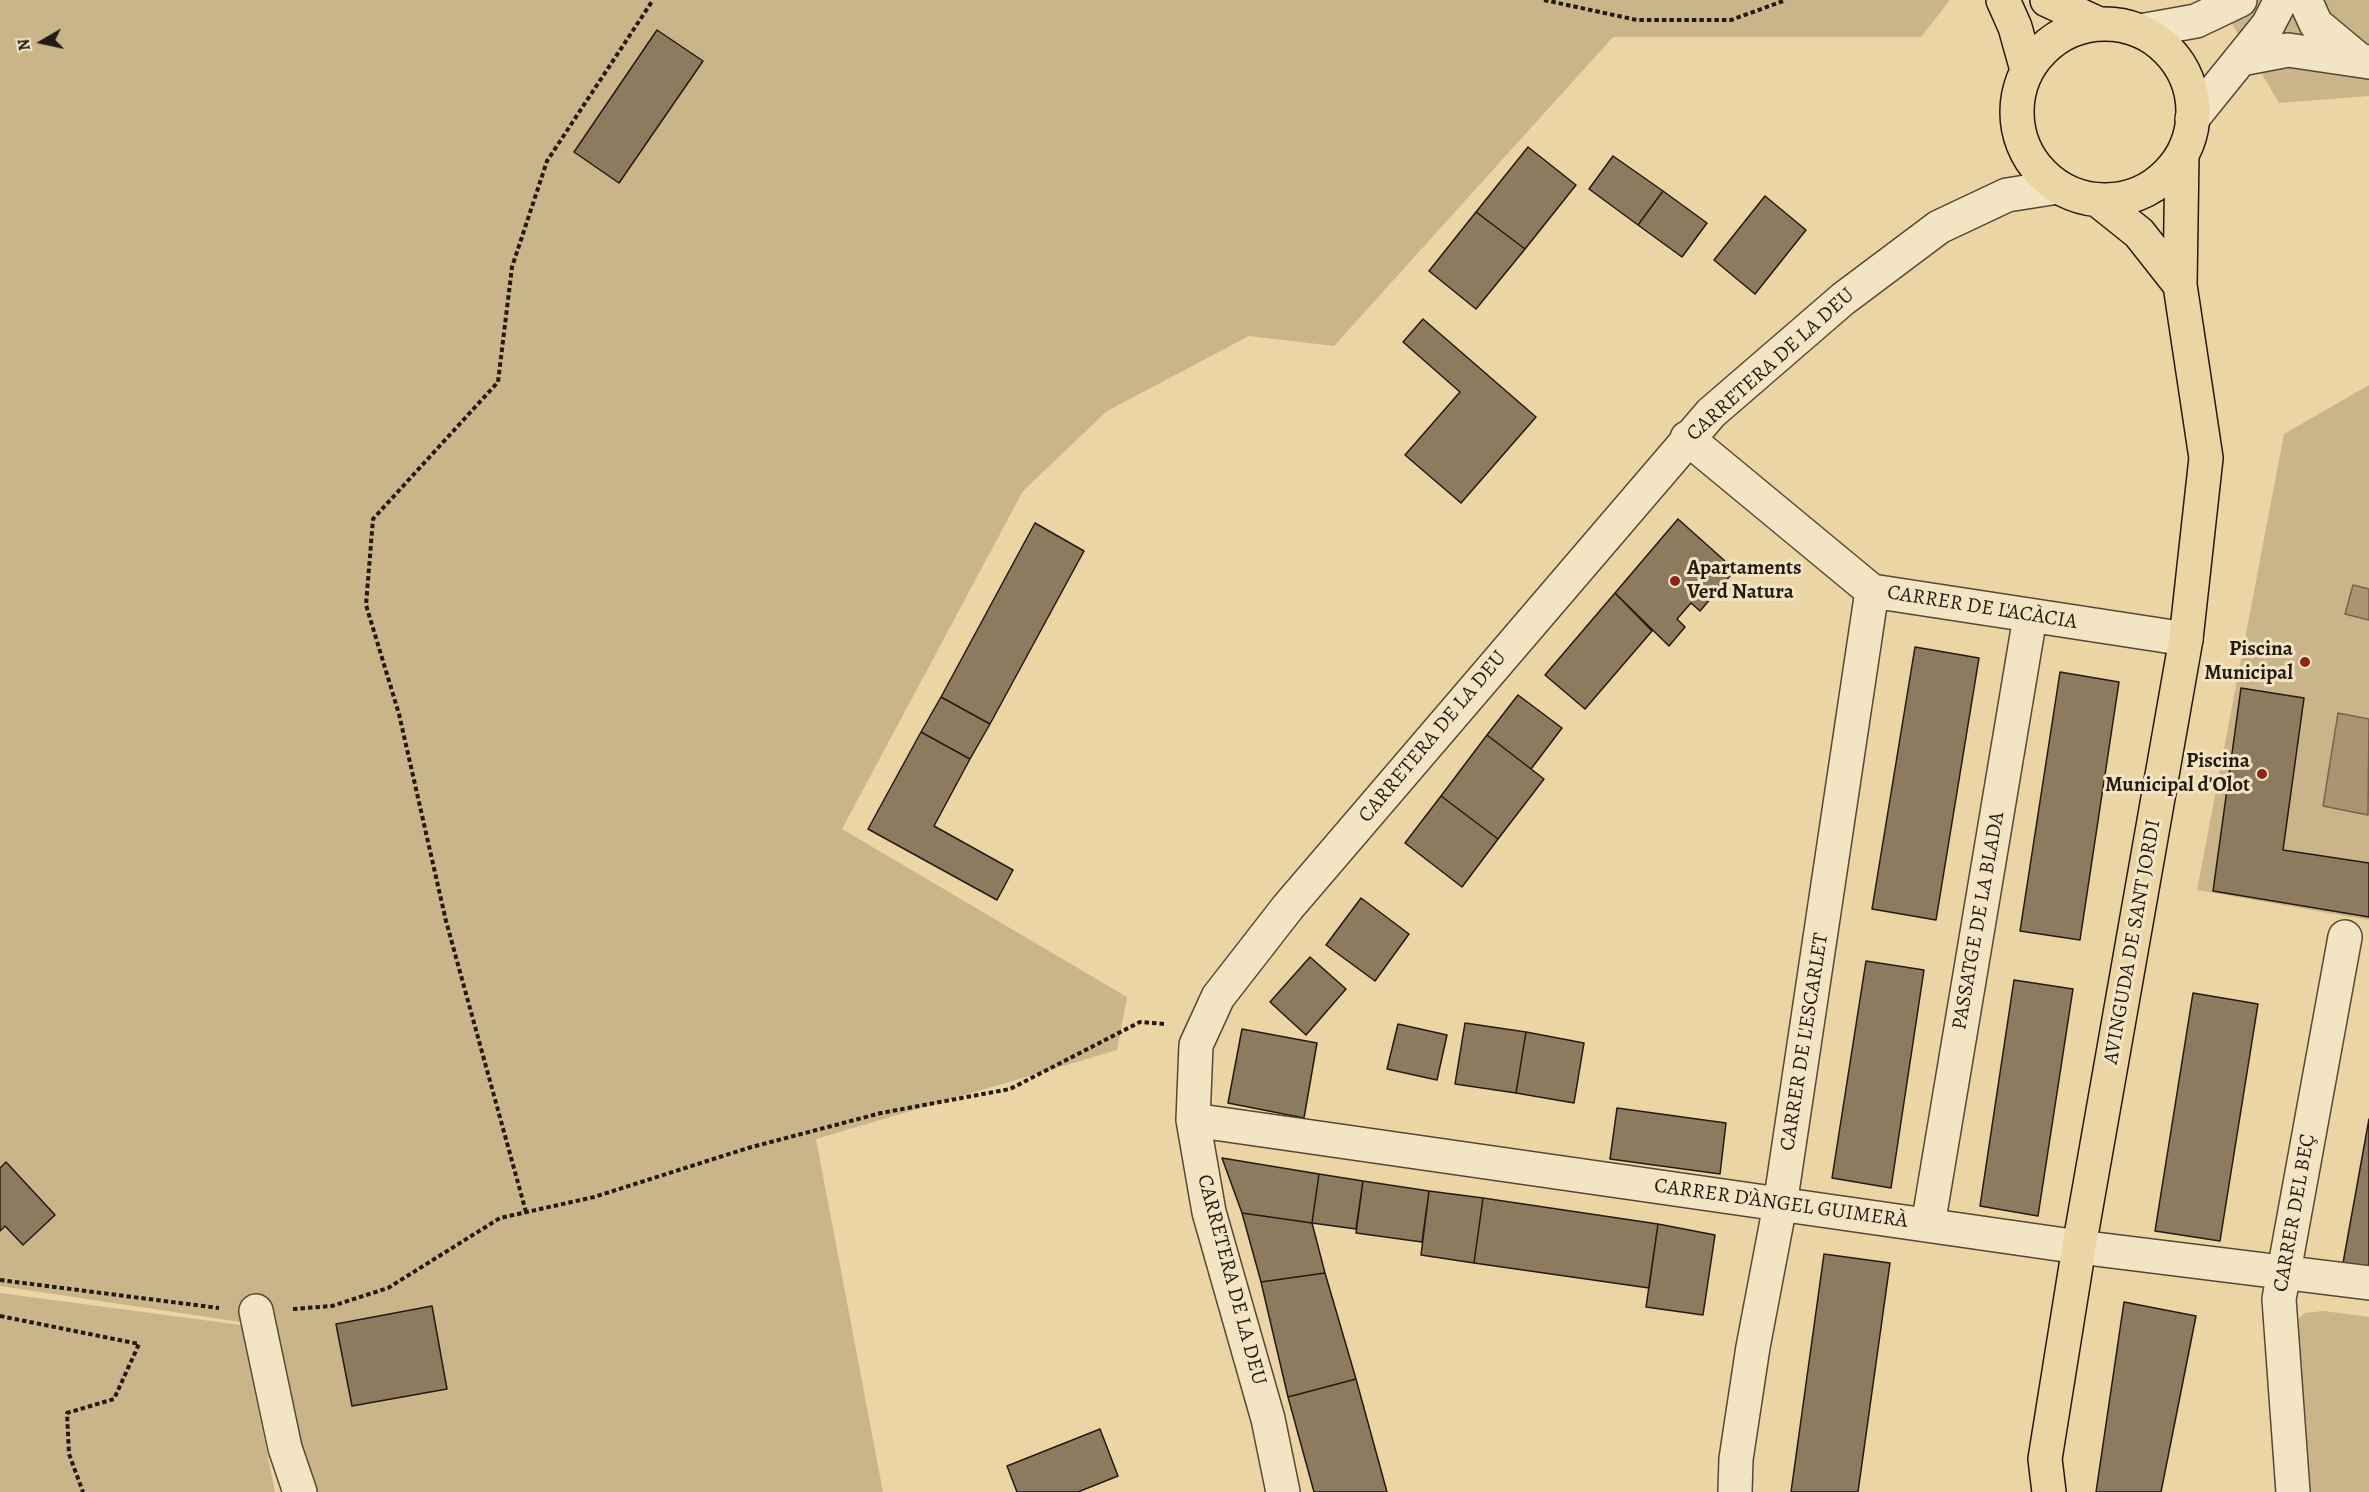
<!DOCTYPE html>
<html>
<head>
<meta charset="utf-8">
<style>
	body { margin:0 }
	#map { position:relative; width:2369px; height:1492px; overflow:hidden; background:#ecd5a4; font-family:Alegreya,serif }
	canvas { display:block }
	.north { position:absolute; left:12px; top:12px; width:60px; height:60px; -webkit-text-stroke:4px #f3e4c4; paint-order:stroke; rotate:261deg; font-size:16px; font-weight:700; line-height:24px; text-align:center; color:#231a12 }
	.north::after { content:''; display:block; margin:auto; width:21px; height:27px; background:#231a12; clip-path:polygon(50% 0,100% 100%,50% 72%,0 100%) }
</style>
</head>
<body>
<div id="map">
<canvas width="2369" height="1492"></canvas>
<div class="north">N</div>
</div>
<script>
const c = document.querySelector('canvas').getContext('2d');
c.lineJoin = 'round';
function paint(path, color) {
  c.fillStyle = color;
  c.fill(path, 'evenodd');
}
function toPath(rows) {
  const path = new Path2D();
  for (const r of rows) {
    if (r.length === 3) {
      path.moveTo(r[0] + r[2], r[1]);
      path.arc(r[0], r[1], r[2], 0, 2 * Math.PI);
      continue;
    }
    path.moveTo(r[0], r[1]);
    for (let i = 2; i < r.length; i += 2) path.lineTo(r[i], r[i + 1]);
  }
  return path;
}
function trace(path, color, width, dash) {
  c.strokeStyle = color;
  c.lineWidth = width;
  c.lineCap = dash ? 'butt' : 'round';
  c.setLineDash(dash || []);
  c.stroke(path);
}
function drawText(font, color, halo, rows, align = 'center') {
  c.font = font + ' Alegreya,serif';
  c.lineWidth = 6;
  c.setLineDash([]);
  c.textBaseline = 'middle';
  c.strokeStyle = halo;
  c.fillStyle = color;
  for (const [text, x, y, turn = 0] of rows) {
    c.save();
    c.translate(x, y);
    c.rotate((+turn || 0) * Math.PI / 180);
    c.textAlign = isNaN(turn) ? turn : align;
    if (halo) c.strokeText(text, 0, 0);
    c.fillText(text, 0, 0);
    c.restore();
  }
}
const green = toPath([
	[0,0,1950,0,1921,37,1613,37,1334,346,1249,336,1107,411,1023,491,842,829,1127,997,1117,1050,816,1139,883,1492,284,1492,267,1326,0,1286],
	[2218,0,2369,0,2369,96,2279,103],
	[2369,385,2369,920,2197,890,2284,434],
	[0,1293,241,1325,275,1492,0,1492],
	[2324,1311,2369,1317,2369,1492,2310,1492,2297,1329,2299,1319,2304,1313]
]);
const water = toPath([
	[2353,585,2369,589,2369,620,2345,614,2353,585],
	[2338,713,2369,719,2368,815,2323,806,2338,713]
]);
const building = toPath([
	[657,30,703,61,619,183,574,152,657,30],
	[1528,147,1576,185,1525,249,1476,212,1528,147],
	[1613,156,1663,191,1638,225,1589,189,1613,156],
	[1663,191,1707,223,1682,257,1638,225,1663,191],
	[1765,196,1806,230,1755,294,1714,260,1765,196],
	[1476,212,1525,249,1476,309,1429,271,1476,212],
	[1423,319,1536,417,1461,503,1405,455,1460,392,1403,342,1423,319],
	[1678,519,1735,570,1700,611,1691,603,1677,619,1685,627,1669,646,1615,593,1678,519],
	[1035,523,1084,551,990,724,941,697,1035,523],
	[1615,593,1652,631,1585,709,1545,675,1615,593],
	[1915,647,1979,658,1936,920,1872,909,1915,647],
	[2060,672,2119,682,2080,940,2020,931,2060,672],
	[2241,688,2304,698,2283,850,2369,863,2369,917,2213,891,2241,688],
	[1518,695,1562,728,1531,769,1487,735,1518,695],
	[941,697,990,724,970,759,921,732,941,697],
	[921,732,970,759,934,826,1013,870,997,900,868,829,921,732],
	[1487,735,1544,779,1498,839,1441,796,1487,735],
	[1441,796,1498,839,1462,887,1405,843,1441,796],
	[1361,898,1409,934,1375,981,1326,945,1361,898],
	[1310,957,1346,989,1306,1035,1270,1002,1310,957],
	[1866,961,1924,970,1891,1188,1832,1178,1866,961],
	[2014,980,2073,989,2038,1216,1980,1206,2014,980],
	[2193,993,2258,1004,2220,1241,2155,1231,2193,993],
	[1465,1023,1526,1032,1516,1093,1455,1084,1465,1023],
	[1398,1024,1447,1035,1437,1080,1387,1069,1398,1024],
	[1242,1029,1317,1043,1304,1118,1228,1103,1242,1029],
	[1526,1032,1584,1043,1574,1103,1516,1093,1526,1032],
	[1617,1108,1726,1123,1720,1174,1610,1159,1617,1108],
	[2369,1119,2369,1268,2343,1263,2369,1119],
	[1222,1158,1319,1174,1312,1223,1242,1213,1222,1158],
	[6,1162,55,1215,23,1245,5,1226,0,1231,0,1168,6,1162],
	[1319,1174,1363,1181,1356,1229,1312,1223,1319,1174],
	[1363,1181,1429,1191,1422,1242,1356,1233,1363,1181],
	[1429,1191,1483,1198,1474,1263,1421,1255,1429,1191],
	[1483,1198,1658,1224,1649,1288,1474,1263,1483,1198],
	[1242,1213,1312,1223,1325,1273,1261,1282,1242,1213],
	[1658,1224,1715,1235,1703,1315,1646,1307,1658,1224],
	[1824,1254,1890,1263,1858,1492,1791,1492,1824,1254],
	[1325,1273,1356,1379,1288,1397,1261,1282,1325,1273],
	[2124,1302,2196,1316,2161,1492,2096,1492,2124,1302],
	[432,1306,447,1389,352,1406,336,1324,432,1306],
	[1356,1379,1387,1492,1314,1492,1288,1397,1356,1379],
	[1100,1429,1118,1476,1078,1492,1017,1492,1007,1466,1100,1429]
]);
const path = toPath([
	[1544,0,1637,20,1731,20,1786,0],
	[526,1212,446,921,399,714,366,605,373,519,498,382,512,267,547,161,653,0],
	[0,1280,219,1308],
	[293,1309,332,1306,388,1288,500,1218,594,1197,748,1148,881,1113,1010,1089,1140,1022,1165,1024],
	[0,1316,139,1344,114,1399,67,1413,69,1454,83,1492]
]);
const street = toPath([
	[2305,0,2316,24,2358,59],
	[2140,31,2196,21,2240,0],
	[2241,59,2288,50,2369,62],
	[2192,119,2268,25,2281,0],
	[1687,438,1872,591,2186,639],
	[1193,1120,2079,1247,2369,1283],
	[1928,1225,2030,617],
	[256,1311,285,1448,300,1492],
	[1283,1492,1268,1419,1209,1212,1193,1120,1196,1045,1218,997,1288,907,1711,413,1843,299,1939,227,2007,195,2058,187],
	[1735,1492,1736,1459,1753,1347,1780,1205,1872,591],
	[2293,1492,2279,1299,2345,937]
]);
const primary = toPath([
	[2003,0,2015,27,2027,70],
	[2047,0,2099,24],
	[2105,112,88],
	[2099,201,2139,233,2180,285],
	[2049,1492,2045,1459,2079,1247,2186,639,2206,458,2180,285,2182,155]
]);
const markers = [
	[1675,581,6,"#8f2418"],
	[2305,662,6,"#8f2418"],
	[2262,774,6,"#8f2418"]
];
const streetNames = [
	["CARRETERA DE LA DEU",1771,365,-42],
	["CARRER DE L'ACÀCIA",1982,608,9],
	["CARRETERA DE LA DEU",1433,737,-50],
	["PASSATGE DE LA BLADA",1979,921,-80],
	["AVINGUDA DE SANT JORDI",2133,942,-80],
	["CARRER DE L'ESCARLET",1805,1042,-81],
	["CARRER D'ÀNGEL GUIMERÀ",1781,1204,8],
	["CARRER DEL BEÇ",2295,1213,-80],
	["CARRETERA DE LA DEU",1231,1280,75]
];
const poiNames = [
	["Apartaments",1687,569,"left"],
	["Verd Natura",1687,593,"left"],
	["Piscina",2293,650],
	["Municipal",2293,674],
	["Piscina",2250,762],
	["Municipal d'Olot",2250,786]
];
paint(green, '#cab58b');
paint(water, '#a89572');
trace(water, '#73644c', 1.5);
paint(building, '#8c7b5e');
trace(building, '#231a12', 1.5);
trace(street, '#554936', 36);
trace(primary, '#231a12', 36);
trace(path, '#231a12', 4, [4.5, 3]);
trace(street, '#f3e4c4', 33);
trace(primary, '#ecd5a4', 33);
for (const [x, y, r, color] of markers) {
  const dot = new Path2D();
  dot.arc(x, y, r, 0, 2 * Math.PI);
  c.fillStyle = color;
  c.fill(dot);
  trace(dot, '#f3e4c4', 2);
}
drawText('21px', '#231a12', '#f3e4c4', streetNames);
drawText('bold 21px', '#231a12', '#f3e4c4', poiNames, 'right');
</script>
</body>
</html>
